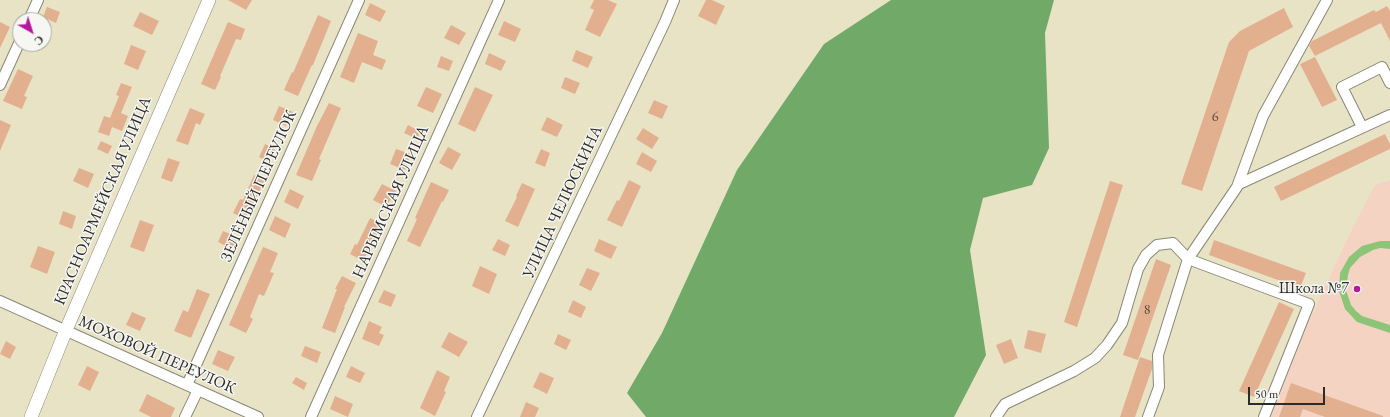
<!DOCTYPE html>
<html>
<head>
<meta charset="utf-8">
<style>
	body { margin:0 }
	#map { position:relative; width:1390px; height:417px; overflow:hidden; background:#e8e3c5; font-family:"EB Garamond",serif }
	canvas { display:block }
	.north { position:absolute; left:12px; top:12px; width:40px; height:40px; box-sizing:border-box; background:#f6f6f2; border:1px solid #a5a5a2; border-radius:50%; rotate:141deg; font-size:11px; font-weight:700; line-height:16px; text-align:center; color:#2b2b2b }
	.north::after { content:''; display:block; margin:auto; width:14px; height:18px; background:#b5179e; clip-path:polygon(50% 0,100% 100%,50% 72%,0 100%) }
	.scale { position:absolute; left:1248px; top:387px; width:77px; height:18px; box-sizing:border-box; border:2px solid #2b2b2b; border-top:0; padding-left:5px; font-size:12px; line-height:14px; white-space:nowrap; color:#2b2b2b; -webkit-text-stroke:3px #f6f6f2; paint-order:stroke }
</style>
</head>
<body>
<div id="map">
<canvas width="1390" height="417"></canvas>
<div class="north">С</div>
<div class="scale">50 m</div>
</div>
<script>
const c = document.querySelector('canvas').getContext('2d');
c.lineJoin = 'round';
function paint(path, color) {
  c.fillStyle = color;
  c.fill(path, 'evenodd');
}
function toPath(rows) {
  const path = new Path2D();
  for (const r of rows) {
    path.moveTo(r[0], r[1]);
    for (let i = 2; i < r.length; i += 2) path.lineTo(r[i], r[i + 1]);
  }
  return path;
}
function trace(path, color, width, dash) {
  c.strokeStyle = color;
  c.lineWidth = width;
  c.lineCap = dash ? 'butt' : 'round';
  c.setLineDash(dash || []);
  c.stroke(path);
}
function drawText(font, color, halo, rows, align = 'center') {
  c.font = font + ' "EB Garamond",serif';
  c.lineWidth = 3;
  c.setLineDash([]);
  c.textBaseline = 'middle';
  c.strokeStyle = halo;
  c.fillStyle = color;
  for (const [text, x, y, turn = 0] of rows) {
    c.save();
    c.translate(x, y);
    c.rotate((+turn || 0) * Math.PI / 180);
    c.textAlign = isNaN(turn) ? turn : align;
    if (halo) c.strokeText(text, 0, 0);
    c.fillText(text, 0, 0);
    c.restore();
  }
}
const built = toPath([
	[1390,180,1390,417,1270,417,1295,352,1353,227,1375,185]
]);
const green = toPath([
	[1380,241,1390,241,1390,249,1380,248,1373,250,1360,257,1350,268,1348,275,1346,290,1351,305,1356,311,1362,316,1390,325,1390,333,1357,322,1345,309,1339,291,1340,273,1349,257,1362,246]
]);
const forest = toPath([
	[891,0,1054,0,1045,33,1049,148,1032,185,983,198,970,250,986,355,954,417,646,417,627,393,662,333,737,170,824,44]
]);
const building = toPath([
	[228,0,252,0,246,10],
	[594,0,608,0,617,4,600,37,585,30,594,10,590,8],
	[706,0,712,0,725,6,716,25,698,16],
	[370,3,386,11,380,22,365,15],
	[1387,6,1390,11,1390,41,1381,23,1315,56,1309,46,1312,41,1374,10,1376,12],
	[47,7,60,12,56,23,43,17],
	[1284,8,1293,27,1249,51,1202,191,1181,184,1229,42,1240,31],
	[140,12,159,21,152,35,133,26],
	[318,15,331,21,313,65,312,65,298,96,284,90,292,72,293,73],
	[504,21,521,29,515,42,498,35],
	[0,22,10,27,0,48],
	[228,22,245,29,241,40,236,39,220,76,221,77,215,90,201,84],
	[451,25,466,33,459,45,444,38],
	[358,33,378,41,373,55,386,60,382,70,362,62,354,83,340,77],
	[131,45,146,51,138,70,124,64],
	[576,50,593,57,588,68,572,61],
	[489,53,506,61,501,71,485,64],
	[441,56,453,61,449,71,437,67],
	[1315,57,1337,100,1322,107,1300,64],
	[18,69,33,76,24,96,27,97,22,109,3,101],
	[565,77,580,83,575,94,561,88],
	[121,83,132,87,121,113,128,116,122,131,112,127,109,136,98,132,104,116,110,118,119,96,116,95],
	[426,87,442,94,433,113,417,106],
	[475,87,493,95,475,132,458,124],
	[654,100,668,106,662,119,648,113],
	[329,103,341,108,319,159,321,160,312,181,296,175,317,126],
	[279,106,293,112,286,126,273,120],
	[190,108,205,114,200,125,196,123,188,145,176,141],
	[547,117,563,125,557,137,541,130],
	[0,120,11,125,0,151],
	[408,125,421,132,417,139,404,133],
	[643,128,659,138,652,149,636,139],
	[1385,134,1390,144,1390,149,1281,201,1274,187],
	[101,141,112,146,108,154,97,149],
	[265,144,275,149,269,162,259,157],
	[448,147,461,154,452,170,439,163],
	[396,149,411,154,405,170,390,164],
	[541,149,550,153,545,167,535,163],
	[642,152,657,161,651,172,636,164],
	[168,158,180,162,172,182,161,178],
	[79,168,94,174,88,188,73,181],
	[254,175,265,179,259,192,245,219,233,213,240,199,243,200],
	[629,180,641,186,622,227,607,220,617,200,619,201],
	[1110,181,1123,185,1077,327,1064,322],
	[431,182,449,190,443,202,442,201,420,247,407,241,417,219,415,218],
	[522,183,535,189,518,227,505,221,517,197,516,196],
	[382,184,396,191,386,207,373,200],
	[290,189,304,196,298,209,284,202],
	[63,211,76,216,72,229,59,224],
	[275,216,291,224,285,238,269,230],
	[370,218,382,224,363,261,350,254,355,244,357,245],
	[140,220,154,225,144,252,130,247],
	[223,231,238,237,232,249,218,242],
	[498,239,510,245,505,256,492,250],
	[599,239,617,247,611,259,594,251],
	[1214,240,1306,273,1300,288,1209,255],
	[38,246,55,252,47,274,30,267],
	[263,247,278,253,270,272,274,273,264,296,259,294,250,317,253,319,246,333,229,325],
	[1156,259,1171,265,1138,360,1123,355],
	[480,266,497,274,489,294,472,286],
	[587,268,600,273,591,291,579,285],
	[342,276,356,283,344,307,345,307,335,333,322,328,337,289,335,289],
	[197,289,210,294,191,338,174,331,183,310,188,312],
	[384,290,396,295,391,307,378,302],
	[573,300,586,307,581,318,568,312],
	[1279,302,1294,309,1254,397,1239,391],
	[132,312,146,318,140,331,126,325],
	[369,321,382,327,379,333,384,335,379,346,362,339],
	[1028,330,1046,334,1041,353,1024,348],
	[449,332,468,342,459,357,441,347],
	[558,334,571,340,566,350,554,344],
	[1011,339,1018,358,1004,364,996,345],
	[6,341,16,347,10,359,0,354],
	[305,346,321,352,317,363,301,356],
	[218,350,235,357,228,371,212,364],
	[1140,357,1152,361,1152,369,1135,417,1120,417],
	[87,366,99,372,90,391,78,385],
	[351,366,365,373,360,383,346,377],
	[437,370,450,377,444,391,446,392,435,416,420,408],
	[540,372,554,378,547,394,533,387],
	[296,377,307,383,304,390,292,383],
	[1291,383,1383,416,1383,417,1325,417,1303,409,1300,417,1279,417],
	[147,394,175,408,171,417,151,417,139,411],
	[335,396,353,404,348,417,330,409],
	[526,402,539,408,535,417,520,417]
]);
const minor = toPath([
	[29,20,38,0],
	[0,85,20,41],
	[1362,127,1342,87,1382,67,1390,83],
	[1239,184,1390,115],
	[0,301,258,417],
	[187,385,359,0],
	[185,417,198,390],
	[311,417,499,0],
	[477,417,665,22,674,0],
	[996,417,1005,404,1074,371,1095,358,1107,345,1122,323,1138,269,1146,255,1157,245,1173,243,1188,259,1158,355,1159,387,1148,417],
	[1264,417,1309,304,1188,259,1237,187,1263,116,1327,0]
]);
const major = toPath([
	[31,417,66,330,209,0]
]);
const markers = [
	[1357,289,4,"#b5179e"]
];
const numberNames = [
	["6",1215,117],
	["8",1147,310]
];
const streetNames = [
	["ЗЕЛЁНЫЙ ПЕРЕУЛОК",259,186,-66],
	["КРАСНОАРМЕЙСКАЯ УЛИЦА",103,201,-67],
	["НАРЫМСКАЯ УЛИЦА",391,202,-66],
	["УЛИЦА ЧЕЛЮСКИНА",563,202,-65],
	["МОХОВОЙ ПЕРЕУЛОК",157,355,24]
];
const poiNames = [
	["Школа №7",1349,289]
];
paint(built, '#f5d3c2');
paint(green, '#8cc578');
paint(forest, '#71aa68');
paint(building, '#e2b08f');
trace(minor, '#8a8778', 12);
trace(major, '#8a8778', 14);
trace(minor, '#fff', 10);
trace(major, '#fff', 13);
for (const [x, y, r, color] of markers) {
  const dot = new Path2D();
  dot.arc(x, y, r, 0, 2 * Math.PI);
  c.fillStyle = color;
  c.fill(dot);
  trace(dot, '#f6f6f2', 1.5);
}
drawText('14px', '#594c44', null, numberNames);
drawText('16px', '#2b2b2b', '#f6f6f2', streetNames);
drawText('16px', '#2b2b2b', '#f6f6f2', poiNames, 'right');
</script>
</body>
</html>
